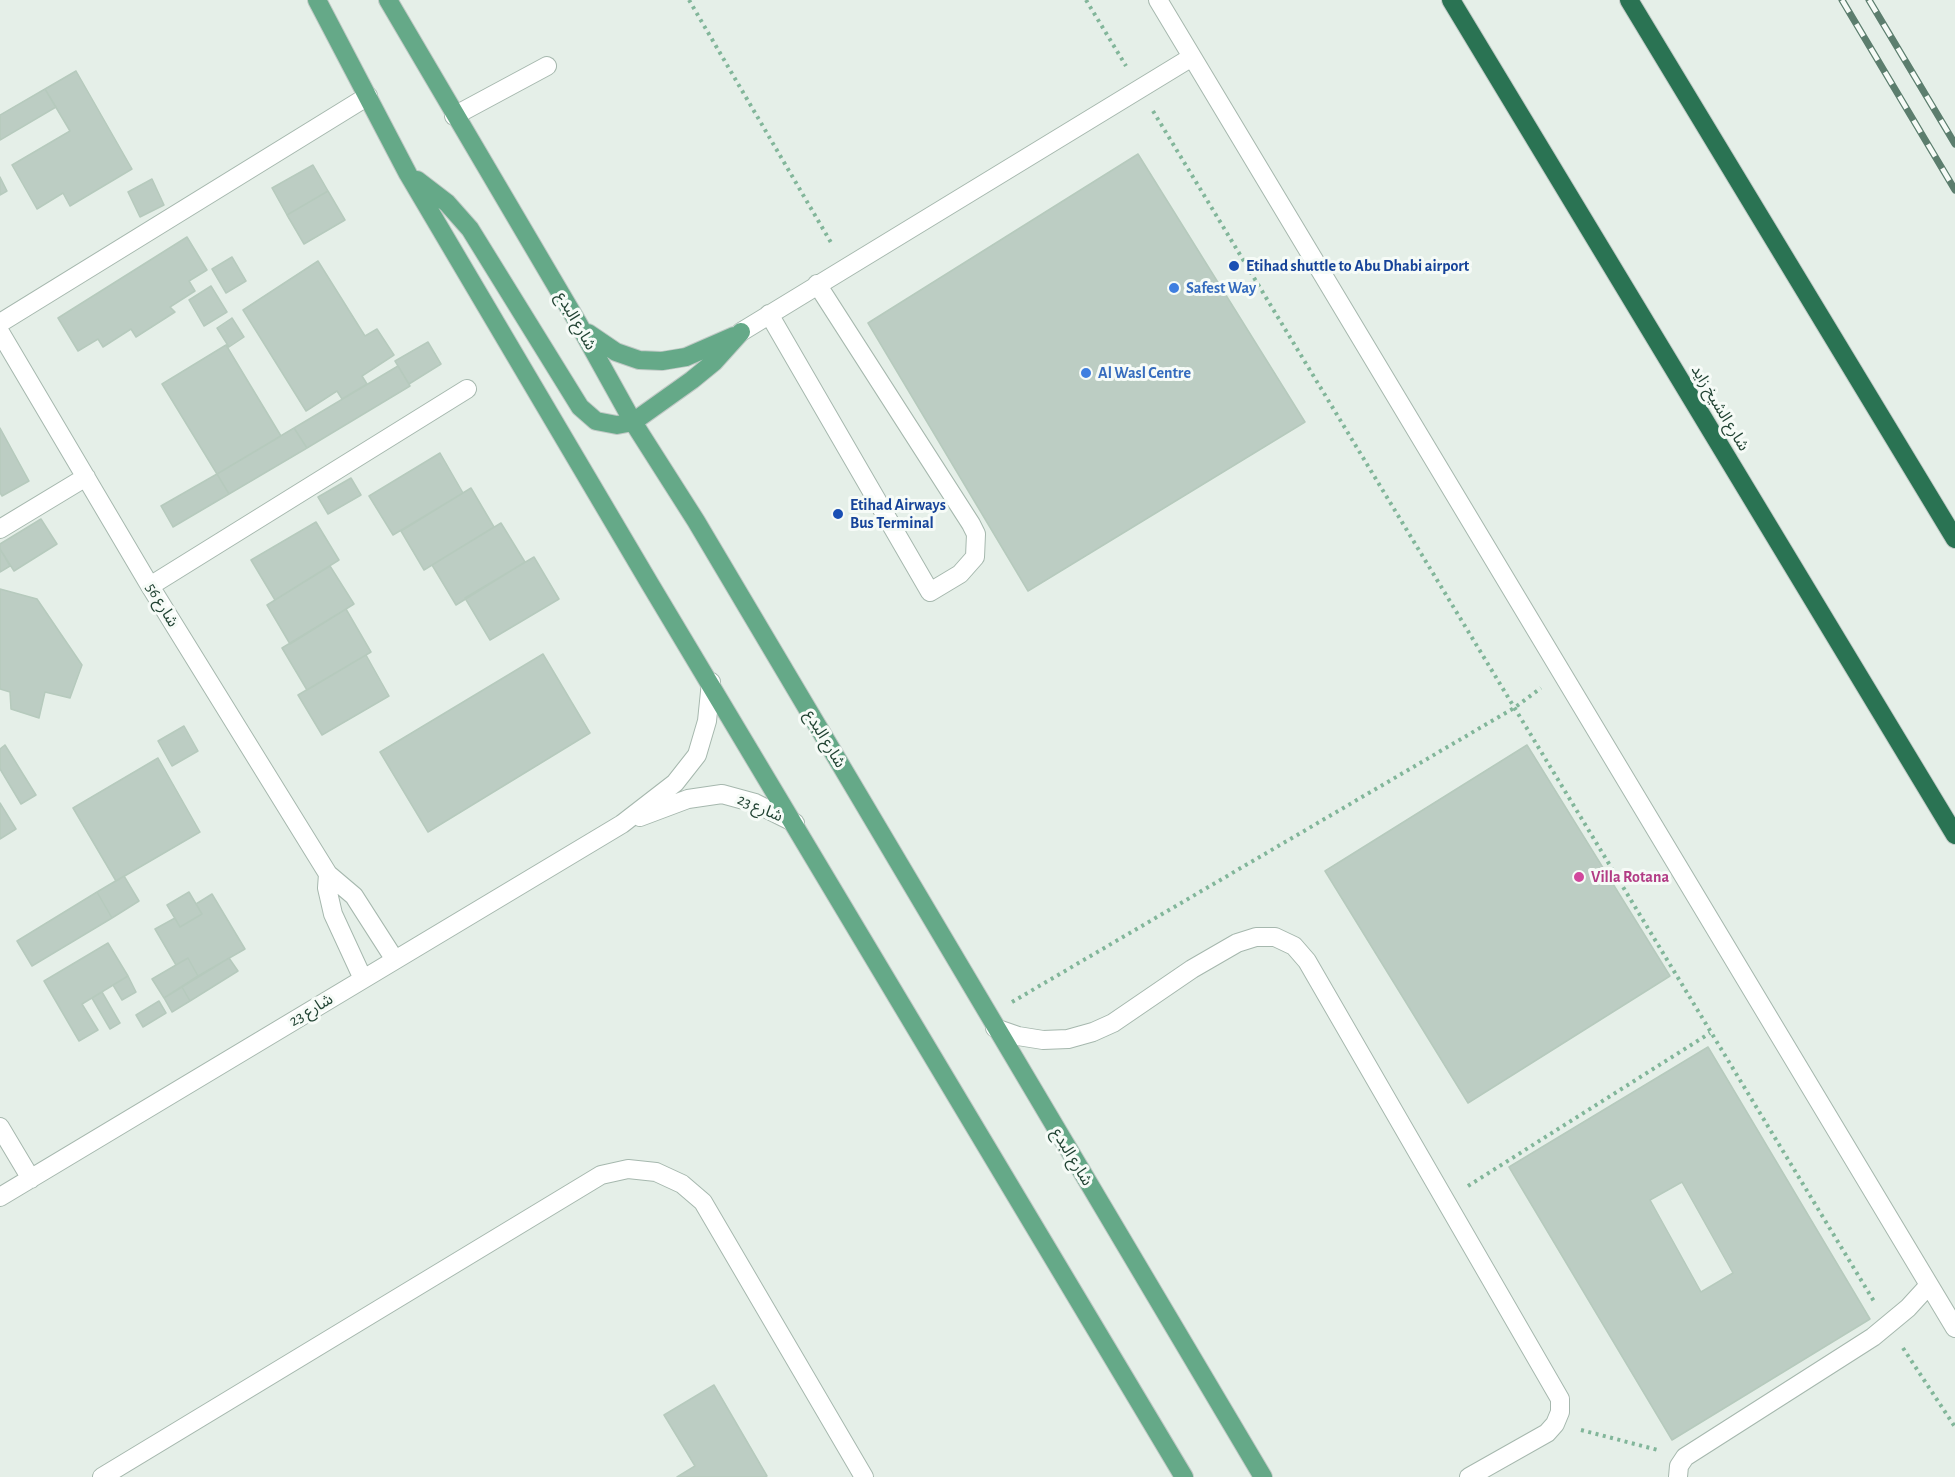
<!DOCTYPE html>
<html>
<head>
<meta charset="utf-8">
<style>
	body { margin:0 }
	canvas { display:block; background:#e5efe8 }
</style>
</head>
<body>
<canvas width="1955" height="1477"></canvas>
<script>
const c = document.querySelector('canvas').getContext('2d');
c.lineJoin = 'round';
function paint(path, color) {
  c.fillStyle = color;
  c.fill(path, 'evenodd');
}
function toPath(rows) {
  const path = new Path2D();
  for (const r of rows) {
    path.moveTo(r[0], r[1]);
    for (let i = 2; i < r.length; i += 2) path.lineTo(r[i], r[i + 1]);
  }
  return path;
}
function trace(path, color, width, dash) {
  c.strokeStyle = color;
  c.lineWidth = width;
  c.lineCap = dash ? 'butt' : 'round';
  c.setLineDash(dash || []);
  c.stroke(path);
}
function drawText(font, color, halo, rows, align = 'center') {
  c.font = font + ' "Alegreya Sans","Noto Sans Arabic",sans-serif';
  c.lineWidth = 6;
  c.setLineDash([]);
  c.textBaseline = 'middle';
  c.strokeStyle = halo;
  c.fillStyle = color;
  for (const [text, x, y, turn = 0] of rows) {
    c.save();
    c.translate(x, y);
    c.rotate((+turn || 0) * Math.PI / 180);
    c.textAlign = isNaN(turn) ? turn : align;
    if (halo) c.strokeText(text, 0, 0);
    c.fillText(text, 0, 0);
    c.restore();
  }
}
const building = toPath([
	[76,71,132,169,70,206,63,193,37,209,12,165,70,131,45,89,76,71],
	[45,89,56,107,0,140,0,115,45,89],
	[1138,154,1305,422,1028,591,868,323,1138,154],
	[313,165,328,191,287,215,272,188,313,165],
	[0,177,7,191,0,195,0,177],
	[152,179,164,205,140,217,128,192,152,179],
	[328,191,345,220,304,244,287,215,328,191],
	[187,237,207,270,189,281,195,291,170,307,175,312,136,337,131,329,103,347,98,339,78,351,58,318,187,237],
	[232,257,246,281,226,293,212,269,232,257],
	[318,261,365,336,377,329,394,355,362,376,367,384,342,399,337,391,306,411,243,310,318,261],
	[211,286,227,312,204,326,189,300,211,286],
	[232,318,244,337,229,347,217,328,232,318],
	[428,342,441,364,409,384,395,361,428,342],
	[226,345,281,436,217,474,162,384,226,345],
	[398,366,410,386,307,448,294,428,398,366],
	[0,428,29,481,2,496,0,493,0,428],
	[294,428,307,448,229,494,217,474,294,428],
	[440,453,463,493,393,535,369,496,440,453],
	[217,474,229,494,173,527,161,506,217,474],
	[351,478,361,495,328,514,318,497,351,478],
	[471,488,494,527,424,570,401,531,471,488],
	[41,519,57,544,14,571,0,549,0,544,41,519],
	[316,522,339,560,275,600,251,560,316,522],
	[501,523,525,562,456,605,432,565,501,523],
	[0,549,10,566,0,572,0,549],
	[534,557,559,599,490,640,465,598,534,557],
	[330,566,354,604,290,644,267,605,330,566],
	[0,589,37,599,82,665,70,698,45,692,39,718,11,709,10,692,0,689,0,589],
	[346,609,371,652,307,690,282,648,346,609],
	[543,654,590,733,428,832,380,752,543,654],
	[366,655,389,696,322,735,298,695,366,655],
	[184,726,198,751,172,766,158,741,184,726],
	[5,745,36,795,21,804,0,769,0,749,5,745],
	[1527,745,1670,976,1468,1103,1325,871,1527,745],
	[158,758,200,832,116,881,73,808,158,758],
	[0,803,16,829,0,839,0,803],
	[124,876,139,901,112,918,97,892,124,876],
	[97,892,112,918,32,966,17,941,97,892],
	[189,892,202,914,180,927,167,905,189,892],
	[212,894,245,949,198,976,188,958,176,965,155,929,175,918,180,927,202,914,196,904,212,894],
	[108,943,128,976,82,1004,98,1030,79,1041,44,981,108,943],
	[188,958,198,976,164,998,152,979,188,958],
	[229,958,238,971,190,1001,182,987,229,958],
	[128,976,136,992,122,1000,113,985,128,976],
	[182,987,190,1001,172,1012,164,998,182,987],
	[102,992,120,1023,110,1029,92,998,102,992],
	[159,1001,166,1013,143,1027,136,1015,159,1001],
	[1708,1047,1870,1319,1672,1440,1509,1167,1708,1047],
	[1682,1182,1733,1273,1701,1292,1650,1200,1682,1182],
	[714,1385,767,1476,765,1477,677,1477,695,1466,664,1415,714,1385]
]);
const path = toPath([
	[689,0,833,246],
	[1086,0,1126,66],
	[1153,111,1875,1303],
	[1012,1002,1514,708,1541,688],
	[1468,1186,1710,1033],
	[1903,1348,1955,1427],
	[1581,1430,1658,1450]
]);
const minor = toPath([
	[1158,0,1955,1328],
	[454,116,547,66],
	[769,314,930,592,960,574,975,557,976,534,971,524,817,284],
	[0,323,368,96],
	[0,332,150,586,328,874,354,896,395,960],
	[741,332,1192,57],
	[0,529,86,477],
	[150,586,467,389],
	[640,817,688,799,722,794,755,803,795,823],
	[328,874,327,888,333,914,363,979],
	[995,1028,1018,1036,1043,1040,1068,1039,1093,1032,1113,1023,1192,969,1237,943,1256,937,1275,937,1294,946,1307,961,1560,1399,1560,1412,1555,1424,1547,1433,1469,1477],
	[0,1127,31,1179],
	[0,1197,622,824,675,783,697,755,707,721,711,682],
	[102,1477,601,1175,628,1169,656,1172,682,1184,703,1202,864,1477],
	[1678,1477,1679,1466,1685,1457,1873,1337,1908,1308,1929,1285]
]);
const major = toPath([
	[317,0,408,174,650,584,1184,1477],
	[388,0,578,323,633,422,696,521,1263,1477],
	[417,180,447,203,470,229,580,407,596,421,617,425,633,422,692,380,714,362,741,332],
	[588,333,616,352,639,360,662,361,686,357,734,336]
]);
const highway = toPath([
	[1451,0,1955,835],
	[1629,0,1955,539]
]);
const rail = toPath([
	[1842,0,1955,190],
	[1869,0,1955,144]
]);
const markers = [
	[1234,266,6,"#1a4fb4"],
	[1174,288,6,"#3f7fe0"],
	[1086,373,6,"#3f7fe0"],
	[838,514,6,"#1a4fb4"],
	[1579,877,6,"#d1479c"]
];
const transitNames = [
	["Etihad shuttle to Abu Dhabi airport",1246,266],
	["Etihad Airways",850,505],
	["Bus Terminal",850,523]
];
const shopNames = [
	["Safest Way",1186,288],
	["Al Wasl Centre",1098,373]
];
const streetNames = [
	["شارع البدع",576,321,60],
	["شارع الشيخ زايد",1720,408,59],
	["شارع 56",162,605,59],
	["شارع البدع",825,739,59],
	["شارع 23",760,808,23],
	["شارع 23",311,1010,-31],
	["شارع البدع",1072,1157,59]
];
const hotelNames = [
	["Villa Rotana",1591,877]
];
paint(building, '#bccdc3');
trace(building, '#b6cabd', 1.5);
trace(minor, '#a6b8ae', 20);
trace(major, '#c1cac6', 20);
trace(highway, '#c1cac6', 20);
trace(path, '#82b69a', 4, [3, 4.5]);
trace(minor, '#fff', 18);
trace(major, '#65a988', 18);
trace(highway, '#2a7353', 18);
trace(rail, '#5c7e6e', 7);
trace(rail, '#f6fbf7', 4.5, [14]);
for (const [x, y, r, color] of markers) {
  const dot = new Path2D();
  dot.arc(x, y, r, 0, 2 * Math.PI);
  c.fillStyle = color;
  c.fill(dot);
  trace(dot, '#f6fbf7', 2);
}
drawText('bold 16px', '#164399', '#f6fbf7', transitNames, 'left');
drawText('bold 16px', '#366cbe', '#f6fbf7', shopNames, 'left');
drawText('16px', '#214333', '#f6fbf7', streetNames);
drawText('bold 16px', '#b23c85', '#f6fbf7', hotelNames, 'left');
</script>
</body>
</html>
